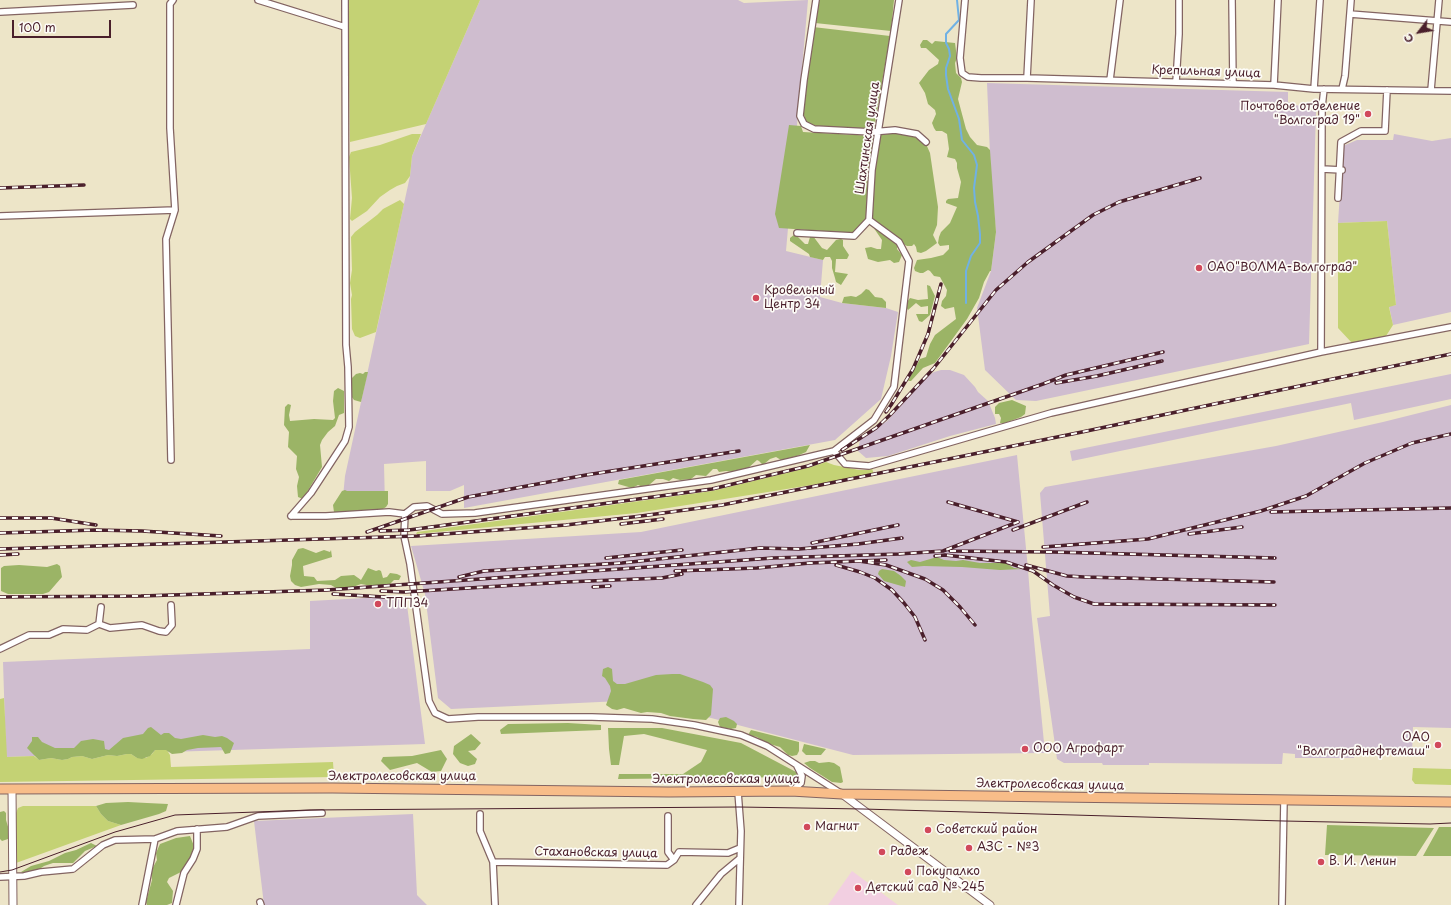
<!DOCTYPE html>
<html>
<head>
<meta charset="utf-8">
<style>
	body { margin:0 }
	#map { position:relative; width:1451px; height:905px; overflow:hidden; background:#ede5c8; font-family:"Playpen Sans",sans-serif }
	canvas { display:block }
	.north { position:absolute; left:1399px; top:12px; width:40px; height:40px; -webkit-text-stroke:3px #fdfcf7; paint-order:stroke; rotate:239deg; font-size:11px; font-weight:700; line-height:16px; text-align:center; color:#4a1f2b }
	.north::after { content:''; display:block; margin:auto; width:14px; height:18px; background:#4a1f2b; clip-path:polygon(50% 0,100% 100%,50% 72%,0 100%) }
	.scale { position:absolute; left:12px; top:20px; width:99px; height:18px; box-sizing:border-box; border:2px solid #4a1f2b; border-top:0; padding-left:5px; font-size:12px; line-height:14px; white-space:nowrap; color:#4a1f2b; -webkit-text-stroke:3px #fdfcf7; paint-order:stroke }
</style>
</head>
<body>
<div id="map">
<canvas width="1451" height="905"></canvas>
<div class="north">С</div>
<div class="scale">100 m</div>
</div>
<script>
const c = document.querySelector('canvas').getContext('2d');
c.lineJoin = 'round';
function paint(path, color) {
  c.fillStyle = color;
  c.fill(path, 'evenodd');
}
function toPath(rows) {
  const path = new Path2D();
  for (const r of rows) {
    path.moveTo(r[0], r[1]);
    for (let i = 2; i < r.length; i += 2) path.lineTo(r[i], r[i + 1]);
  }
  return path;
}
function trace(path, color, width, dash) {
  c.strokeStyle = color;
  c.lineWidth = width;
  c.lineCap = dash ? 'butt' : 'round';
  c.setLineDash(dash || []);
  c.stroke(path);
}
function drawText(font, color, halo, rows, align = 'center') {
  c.font = font + ' "Playpen Sans",sans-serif';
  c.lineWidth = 3.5;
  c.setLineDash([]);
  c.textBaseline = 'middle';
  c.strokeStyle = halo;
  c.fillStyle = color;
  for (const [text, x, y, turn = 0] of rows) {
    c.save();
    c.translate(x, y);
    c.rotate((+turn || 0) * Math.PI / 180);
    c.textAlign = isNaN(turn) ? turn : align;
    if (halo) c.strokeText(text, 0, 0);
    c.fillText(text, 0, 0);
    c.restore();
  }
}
const built = toPath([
	[852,871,898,905,828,905]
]);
const industrial = toPath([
	[480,0,738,0,744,3,808,0,786,251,823,260,820,297,842,303,886,308,898,312,891,356,881,399,835,440,464,508,464,485,450,491,426,491,426,461,384,464,385,506,342,507,345,476,410,176,412,156],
	[987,83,1288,92,1288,102,1316,112,1309,344,1036,401,1016,400,985,370,977,308,991,271,996,232,991,178],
	[1394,134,1432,141,1451,138,1451,312,1393,325,1389,306,1396,305,1387,221,1338,223,1343,146,1357,140,1393,140],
	[941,370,950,370,964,375,975,387,978,392,988,401,995,418,996,424,950,436,888,456,866,458,858,451,860,440,887,421,928,376,934,372],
	[1451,374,1451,399,1354,420,1351,403,1072,461,1070,451],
	[1451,405,1451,728,1413,727,1412,754,1354,754,1354,758,1295,758,1295,754,1283,753,1282,764,1149,763,1149,765,1103,765,1102,763,1064,763,1057,759,1037,618,1050,616,1040,493,1045,487,1276,446,1383,422],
	[1017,455,1028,569,1031,609,1045,753,853,755,642,700,451,709,438,698,425,594,411,546,641,532],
	[406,597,425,744,6,757,3,662,310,649,310,601,365,598],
	[413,814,417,895,427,905,264,905,254,821]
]);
const green = toPath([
	[348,0,480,0,426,124,350,142],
	[412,134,421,134,412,156,410,176,405,183,397,186,390,190,380,197,367,211,352,221,350,219,352,198,349,157,351,152,380,145],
	[400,200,404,204,376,332,360,338,355,336,352,329,351,299,352,295,350,283,352,270,351,237,355,232,377,215,383,209],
	[1387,221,1396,305,1389,307,1393,325,1386,336,1352,343,1338,328,1338,223],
	[826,462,834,465,859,470,866,470,872,468,874,475,637,513,416,534,417,532,712,491,807,468],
	[4,698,7,757,34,756,39,760,51,758,62,760,68,759,72,757,82,756,92,759,108,755,117,756,127,754,131,754,137,758,146,758,152,754,155,750,167,750,170,755,171,767,333,762,334,777,0,782,0,699],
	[1413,768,1451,769,1451,785,1415,784,1412,780],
	[23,806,96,806,101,814,108,821,121,825,16,863,16,813,18,808]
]);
const forest = toPath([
	[819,0,894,0,891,31,815,23],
	[813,27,890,36,874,129,816,126,806,122,803,112],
	[923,40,927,40,932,44,935,41,955,43,957,58,955,63,956,73,961,78,962,82,958,99,966,129,970,137,977,145,987,147,990,150,996,232,991,271,990,271,984,282,979,298,967,319,935,363,923,368,911,381,908,381,920,359,926,357,930,344,935,335,956,319,954,307,945,309,941,306,942,301,946,296,947,290,940,277,934,276,930,271,928,270,923,273,920,273,915,271,914,268,917,260,931,258,943,255,949,249,949,245,940,246,938,243,939,237,941,232,950,223,957,207,946,203,946,201,948,199,958,198,961,182,957,168,957,163,955,159,947,157,949,149,947,134,942,131,936,131,934,128,932,123,936,114,935,110,928,104,925,93,919,83,929,70,938,64,939,60,926,48,921,48,920,45],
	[789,125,801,126,803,132,874,136,868,174,866,220,852,233,779,228,775,214],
	[895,133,915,137,926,144,930,153,938,207,937,225,933,235,937,243,926,251,921,253,917,252,916,247,914,244,912,246,907,246,903,244,898,245,897,249,902,255,899,262,894,263,890,260,878,262,868,259,865,248,871,247,877,249,881,249,882,240,871,224,873,175,881,135],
	[795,234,805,244,808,244,810,237,813,236,822,248,827,250,836,240,841,239,843,240,843,246,849,255,847,259,836,259,835,272,848,274,841,285,836,282,835,278,832,268,832,261,830,257,825,257,823,260,810,257,809,254,790,241,790,238],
	[927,285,930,286,935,296,930,315,922,322,919,321,916,314,928,314,928,306,921,307,916,303,908,310,905,305,910,298,918,300,928,299],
	[866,289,869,290,875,297,882,298,886,302,886,308,842,303,844,297,851,296,856,297,861,294],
	[365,372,368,372,361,402,354,400,351,396,350,381,352,378,356,374,360,373,363,374],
	[338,388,344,391,344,413,339,415,335,426,328,432,322,440,320,445,322,467,303,499,298,497,297,486,299,477,296,469,297,456,288,447,289,432,284,425,285,407,288,404,291,405,289,415,290,421,314,419,333,420,335,418,333,401,334,391],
	[1012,400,1026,406,1025,414,1021,417,1005,423,1000,423,1001,418,999,414,995,414,995,407,999,403],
	[810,445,806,452,797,456,781,460,776,457,770,459,764,464,762,464,759,461,757,460,747,469,741,469,733,472,726,471,719,472,717,469,713,469,706,476,696,475,691,479,680,480,673,478,669,481,663,479,656,479,649,485,643,487,638,485,632,488,618,484,619,480],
	[345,490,347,491,388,491,388,504,386,507,381,510,349,513,334,512,333,505,342,491],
	[303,548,316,553,324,550,330,552,331,550,332,557,303,566,304,576,314,577,317,581,335,580,341,576,354,575,361,580,368,568,376,571,379,570,381,571,383,578,387,577,390,573,397,574,401,576,399,580,394,580,390,584,372,586,361,584,345,590,336,588,331,585,319,584,301,587,295,585,291,581,290,576,292,565,292,560,298,549],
	[937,557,944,560,956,561,963,560,980,563,1006,563,1014,568,1023,569,1000,570,962,567,924,566,912,567,907,562,911,560,920,562],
	[57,564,60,566,62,577,49,592,43,594,8,594,1,591,1,568,4,566,19,565,47,567],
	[882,569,894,571,901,576,906,581,905,587,884,581,878,574,879,571],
	[608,667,612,669,613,681,617,684,625,684,656,675,672,674,680,674,703,682,710,685,713,689,711,715,706,720,693,719,670,716,661,713,647,712,641,713,624,708,617,710,612,709,606,705,611,691,610,686,605,678,602,676,603,669],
	[726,717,734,721,737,724,736,728,731,729,720,727,718,722,720,718],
	[568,723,601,725,601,730,501,734,500,730,508,724],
	[151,727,161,735,164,733,169,733,175,738,181,739,203,735,215,737,222,736,227,738,234,743,230,753,225,754,221,747,198,748,187,750,182,753,172,754,166,750,155,750,150,756,142,759,137,758,131,754,127,754,117,756,108,755,92,759,82,756,72,757,68,759,62,760,51,758,39,760,27,748,32,741,32,737,38,737,42,742,55,748,74,748,81,741,93,739,104,741,105,749,109,750,123,738,143,734,148,728],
	[608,728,662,728,741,743,798,773,797,777,618,779,619,774,683,774,701,762,707,750,644,734,624,736,619,765,611,765,609,749],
	[751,730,799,742,799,751,797,755,792,756,788,755,780,747,766,743,757,737,748,735],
	[471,734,481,743,475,750,468,751,477,759,475,764,468,766,460,763,453,754,454,746],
	[804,744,826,749,821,755,806,755,802,751],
	[441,750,447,759,441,771,432,772,417,763,390,770,381,761,383,757,412,756],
	[810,761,815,761,819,763,829,762,834,763,840,767,843,782,841,783,832,782,810,768,804,763],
	[128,802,147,803,168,804,166,811,159,814,121,825,108,821,101,814,96,806,106,803],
	[4,811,6,813,6,820,9,830,9,837,8,839,2,841,0,839,0,812],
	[1327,825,1434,828,1416,856,1325,855],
	[1439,827,1451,827,1451,856,1423,856],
	[190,836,194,846,194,852,183,871,169,878,167,882,173,891,172,903,167,905,147,905,146,902,152,880,151,871,157,860,156,853,160,844,176,838],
	[91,843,97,846,85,851,73,863,53,863,44,866,38,870,24,874,21,872,31,866,49,861,65,853,76,850]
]);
const stream = toPath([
	[957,0,959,20,946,34,946,43,949,49,950,56,946,68,946,75,948,89,959,119,962,140,974,155,977,165,974,188,975,202,978,216,980,234,980,243,971,256,966,271,966,303]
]);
const minor = toPath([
	[258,0,345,27],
	[816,0,804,80,800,116,804,124,814,129,872,132,895,130,917,134,926,142],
	[965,0,960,58,962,73,968,77,981,78,1027,78,1274,85,1314,89,1451,91],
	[1232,0,1233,83],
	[0,12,133,5],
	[1350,14,1451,22],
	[1027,78,1031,0],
	[1110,80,1120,0],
	[1176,82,1179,34,1179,0],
	[1274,85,1278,0],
	[1314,89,1320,0],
	[1342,89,1345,76,1351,0],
	[1431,90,1439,0],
	[1322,169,1342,170],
	[1338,198,1341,142,1361,131,1385,131,1387,90],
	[0,216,175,210],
	[797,233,854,236,869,220],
	[1321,352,1322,107,1324,89],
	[834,451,845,464,869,466,1051,413,1321,352,1451,327],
	[171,460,166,239,175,210,170,128,170,4,173,0],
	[405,514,404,536,410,564,429,701,435,713,448,719,478,717,592,717,652,719,694,725,741,735,767,746,839,792],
	[291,516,326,516,389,512,405,514,414,507,427,506,442,514,475,513,711,480,834,451,874,420,894,387,909,261,899,242,869,220,872,170,899,0],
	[291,516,311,493,345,441,349,427,348,367,346,345,345,0],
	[99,624,110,628,142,625,159,631,166,632,172,625,171,605],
	[0,649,29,635,49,635,63,629,87,630,99,624,101,607],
	[793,790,801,783,802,776,797,766],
	[738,792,741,831,739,905],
	[480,814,480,831,493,862,495,905],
	[668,816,668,852,674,860],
	[493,862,667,865,674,860,679,852,728,853,740,848],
	[0,877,24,876,41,872,73,869,103,845,115,840,155,839],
	[260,902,261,905],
	[142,905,155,839,177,831,227,827,258,816,322,813],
	[176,905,184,873,193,859,197,849,197,829],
	[696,905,721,874,739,859],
	[1282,905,1284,800]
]);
const tertiary = toPath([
	[12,789,13,905],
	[842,794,990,905]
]);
const primary = toPath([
	[0,789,332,788,669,792,791,791,842,794,1056,797,1451,802]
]);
const tram = toPath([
	[0,872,12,870,115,832,175,815,310,810,739,807,863,809,1284,821,1430,824,1451,823]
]);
const rail = toPath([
	[0,188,84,185],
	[1056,383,1097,376,1162,361],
	[886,412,891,405,913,369,928,334,941,284],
	[842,450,876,428,890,415,933,369,996,290,1028,262,1093,215,1119,202,1200,178],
	[1271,512,1451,508],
	[0,518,51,518,96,525],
	[621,524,663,519],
	[1013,530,1087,502],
	[380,531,409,530,712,489,808,466,1043,384,1066,375,1163,352],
	[367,532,468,497,586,475,739,451],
	[0,533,95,530,142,531,221,536],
	[1189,534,1242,527],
	[812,543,898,525],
	[1043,547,1148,539,1261,511,1306,496,1365,463,1412,443,1451,434],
	[0,549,417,536,566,525,641,516,722,505,1082,432,1451,354],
	[950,551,1053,552,1275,558],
	[0,555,18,554],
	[935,556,945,555,1006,562,1033,571,1053,585,1074,597,1094,604,1275,605],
	[606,558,682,550],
	[886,560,859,561,886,565,925,579,943,590,960,607,975,625],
	[836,565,860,572,875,578,892,590,904,603,915,617,925,640],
	[1026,565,1067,576,1084,577,1274,582],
	[675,571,757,568,810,563,859,561],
	[459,577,484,571,622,563,760,548,799,549,858,544,902,538],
	[593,587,610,586],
	[381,591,404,592,566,582,662,578,682,574],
	[333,594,401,598],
	[0,597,141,596,327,590,773,558,899,554,943,551,1018,522,948,502]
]);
const markers = [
	[1368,114,4,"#d1495b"],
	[1199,268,4,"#d1495b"],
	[756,298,4,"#d1495b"],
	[378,604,4,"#d1495b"],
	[1438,745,4,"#d1495b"],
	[1025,749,4,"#d1495b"],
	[807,827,4,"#d1495b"],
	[928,830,4,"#d1495b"],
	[969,848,4,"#d1495b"],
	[882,852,4,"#d1495b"],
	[1321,862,4,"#d1495b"],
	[908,872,4,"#d1495b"],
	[858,888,4,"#d1495b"]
];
const streetNames = [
	["Крепильная улица",1206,72,2],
	["Шахтинская улица",868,138,-82],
	["Электролесовская улица",402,777],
	["Электролесовская улица",726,780],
	["Электролесовская улица",1050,785,1],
	["Стахановская улица",596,853,1]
];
const poiNames = [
	["Почтовое отделение",1360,107,"right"],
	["\"Волгоград 19\"",1360,121,"right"],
	["ОАО\"ВОЛМА-Волгоград\"",1207,268],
	["Кровельный",764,291],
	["Центр 34",764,305],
	["ТПП34",386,604],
	["ОАО",1430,738,"right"],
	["\"Волгограднефтемаш\"",1430,752,"right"],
	["ООО Агрофарт",1033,749],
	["Магнит",815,827],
	["Советский район",936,830],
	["АЗС - №3",977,848],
	["Радеж",890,852],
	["В. И. Ленин",1329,862],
	["Покупалко",916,872],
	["Детский сад № 245",866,888]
];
paint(built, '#f2cfe1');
paint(industrial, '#cfbdcf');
paint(green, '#c4d274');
paint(forest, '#9bb466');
trace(stream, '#70b1e4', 2);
trace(minor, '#836462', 8);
trace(tertiary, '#836462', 9);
trace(primary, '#836462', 11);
trace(minor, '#fff', 5.5);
trace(tertiary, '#fff', 7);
trace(primary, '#f8bd89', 9);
trace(tram, '#4a1f2b', 1);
trace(rail, '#4a1f2b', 3.5);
trace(rail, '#fdfcf7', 2, [6]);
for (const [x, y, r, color] of markers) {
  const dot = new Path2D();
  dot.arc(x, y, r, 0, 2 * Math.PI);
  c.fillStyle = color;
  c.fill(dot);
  trace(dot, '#fdfcf7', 1.5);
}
drawText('12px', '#4a1f2b', '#fdfcf7', streetNames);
drawText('12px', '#4a1f2b', '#fdfcf7', poiNames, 'left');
</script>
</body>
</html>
